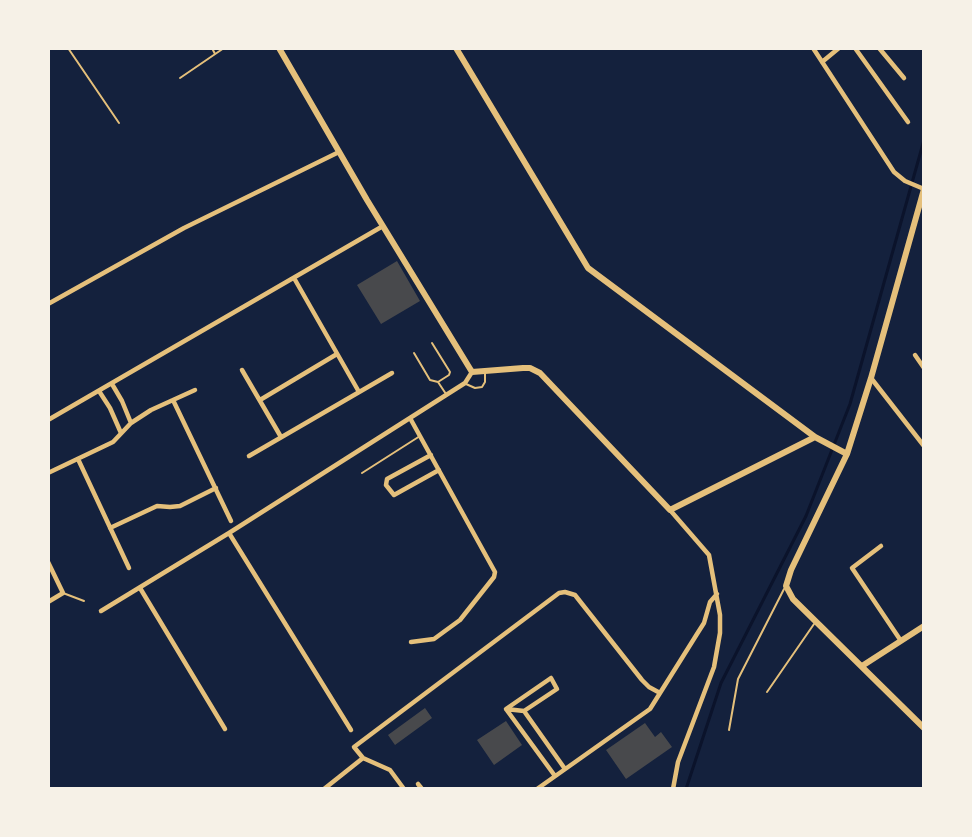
<!DOCTYPE html>
<html>
<head>
<meta charset="utf-8">
<style>
	body { margin:0 }
	#map { position:relative; width:972px; height:837px; overflow:hidden; background:#14213d; font-family:"IBM Plex Serif",serif }
	canvas { display:block }
	.frame { position:absolute; inset:0; border:50px solid #f6f1e7; pointer-events:none }
</style>
</head>
<body>
<div id="map">
<canvas width="972" height="837"></canvas>
<div class="frame"></div>
</div>
<script>
const c = document.querySelector('canvas').getContext('2d');
c.lineJoin = 'round';
function toPath(rows) {
  const path = new Path2D();
  for (const r of rows) {
    path.moveTo(r[0], r[1]);
    for (let i = 2; i < r.length; i += 2) path.lineTo(r[i], r[i + 1]);
  }
  return path;
}
function trace(path, color, width, dash) {
  c.strokeStyle = color;
  c.lineWidth = width;
  c.lineCap = dash ? 'butt' : 'round';
  c.setLineDash(dash || []);
  c.stroke(path);
}
function paint(path, color) {
  c.fillStyle = color;
  c.fill(path, 'evenodd');
}
const stream = toPath([
	[686,789,721,683,806,516,850,404,924,140]
]);
const building = toPath([
	[397,261,420,301,381,324,357,285],
	[425,708,432,718,395,745,388,735],
	[506,721,522,745,494,765,477,740],
	[645,723,655,737,661,732,672,747,626,779,606,750]
]);
const service = toPath([
	[68,48,119,123],
	[212,48,215,54],
	[180,78,224,48],
	[432,343,450,372,449,375,438,382],
	[414,353,430,380,438,382,446,394],
	[466,384,475,388,482,387,485,382,485,371],
	[362,473,420,436],
	[63,593,84,601],
	[767,692,814,624],
	[729,730,738,679,784,589]
]);
const minor = toPath([
	[813,48,894,172,905,181,924,189],
	[855,48,908,122],
	[879,48,904,78],
	[822,62,839,48],
	[294,278,359,392],
	[48,304,184,228,339,152],
	[915,355,924,368],
	[242,370,281,437],
	[871,378,924,446],
	[112,384,122,401,131,423],
	[99,391,110,408,121,433],
	[173,400,231,521],
	[260,400,337,354],
	[410,418,495,572,494,577,460,620,434,639,411,642],
	[48,420,383,226],
	[431,455,387,479,386,485,394,495,439,470],
	[249,456,392,373],
	[78,459,129,568],
	[48,473,113,442,131,423,151,410,195,390],
	[670,510,709,555,720,615,720,633,714,667,678,762,673,789],
	[110,528,157,506,170,507,180,506,216,488],
	[229,533,351,730],
	[881,546,852,568,901,641],
	[48,562,63,593,48,602],
	[140,588,225,729],
	[101,611,229,533,465,383,472,372],
	[551,678,557,689,524,711,506,709,551,678],
	[506,709,555,776],
	[524,711,565,769],
	[418,784,422,789],
	[324,789,363,758],
	[404,789,390,770,363,758,354,747,559,593,565,592,575,595,642,680,649,687,660,693],
	[537,789,650,709,697,634,704,623,710,602,717,594]
]);
const tertiary = toPath([
	[279,48,367,200,472,372,523,368,530,368,540,373,670,510,815,437],
	[456,48,588,268,815,437,847,454],
	[924,189,871,378,847,454,791,570,786,586,793,599,924,728],
	[862,666,924,626]
]);
trace(stream, '#0b132b', 3);
paint(building, '#48494c');
trace(service, '#e5c07b', 2);
trace(minor, '#e5c07b', 4.5);
trace(tertiary, '#e5c07b', 6);
</script>
</body>
</html>
